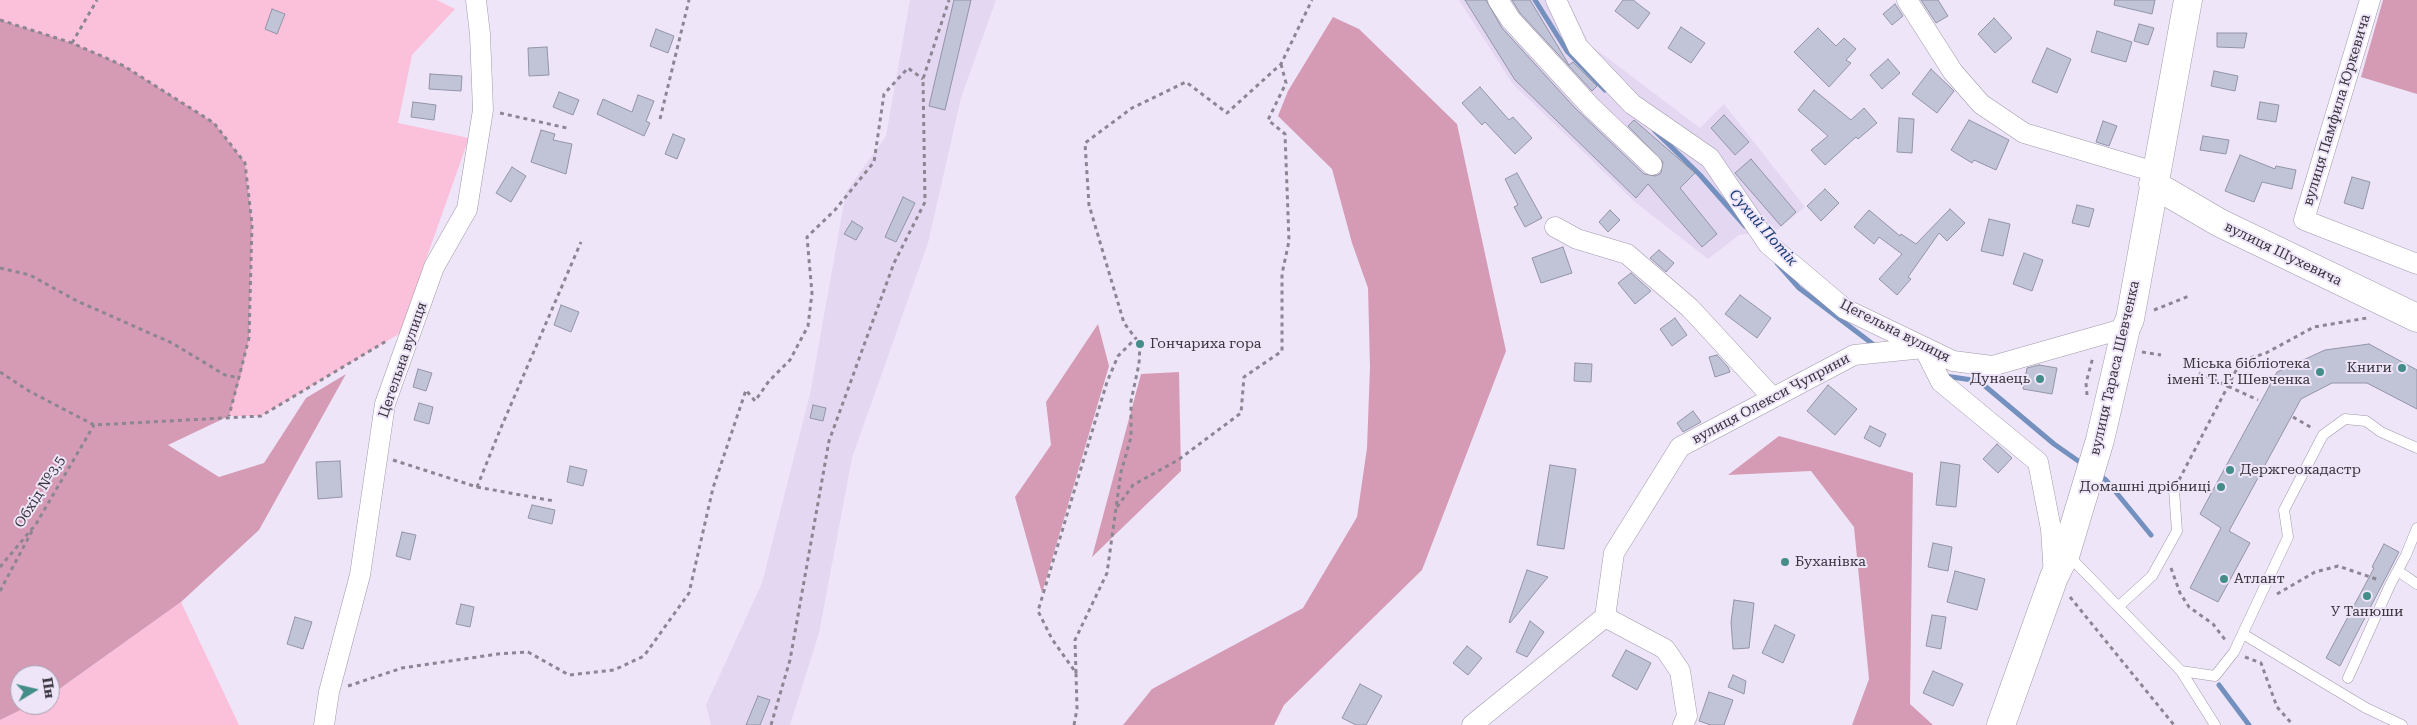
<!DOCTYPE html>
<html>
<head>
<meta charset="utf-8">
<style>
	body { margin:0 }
	#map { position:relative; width:2417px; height:725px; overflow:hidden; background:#eee5f9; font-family:"Roboto Serif",serif }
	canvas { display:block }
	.north { position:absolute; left:10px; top:665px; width:50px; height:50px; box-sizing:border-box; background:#eee5f9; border:1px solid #a59fad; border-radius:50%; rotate:81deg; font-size:14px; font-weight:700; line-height:20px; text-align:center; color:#38353c }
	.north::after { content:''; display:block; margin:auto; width:18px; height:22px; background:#458d89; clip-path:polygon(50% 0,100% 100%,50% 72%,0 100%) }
</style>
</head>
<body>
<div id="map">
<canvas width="2417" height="725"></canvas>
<div class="north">Пн</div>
</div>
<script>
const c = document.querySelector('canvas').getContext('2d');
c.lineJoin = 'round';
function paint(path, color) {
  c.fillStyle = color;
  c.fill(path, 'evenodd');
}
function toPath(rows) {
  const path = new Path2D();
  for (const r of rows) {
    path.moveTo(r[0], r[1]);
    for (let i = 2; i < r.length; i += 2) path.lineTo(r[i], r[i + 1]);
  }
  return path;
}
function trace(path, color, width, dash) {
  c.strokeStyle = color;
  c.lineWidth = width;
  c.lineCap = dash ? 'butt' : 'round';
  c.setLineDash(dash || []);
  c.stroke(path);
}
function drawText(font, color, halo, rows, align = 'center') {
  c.font = font + ' "Roboto Serif",serif';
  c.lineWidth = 4;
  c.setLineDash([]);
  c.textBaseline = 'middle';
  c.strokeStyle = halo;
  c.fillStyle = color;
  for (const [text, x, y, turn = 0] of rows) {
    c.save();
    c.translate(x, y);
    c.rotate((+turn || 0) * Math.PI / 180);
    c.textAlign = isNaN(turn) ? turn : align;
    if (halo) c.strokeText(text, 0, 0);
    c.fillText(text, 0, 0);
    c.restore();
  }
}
const built = toPath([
	[910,0,996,0,961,98,928,243,852,458,819,633,790,725,711,725,706,705,762,583,810,394,846,192,886,136],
	[1459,0,1568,0,1589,44,1700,128,1724,104,1805,207,1777,230,1739,235,1708,259,1635,202,1512,83]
]);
const green = toPath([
	[0,0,437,0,455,9,412,55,398,123,469,138,424,265,414,325,261,416,229,416,249,338,252,224,245,163,72,43,0,20],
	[181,602,239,725,0,725,0,720,31,705,50,705,50,696]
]);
const forest = toPath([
	[2383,0,2417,0,2417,94,2361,77],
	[1333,17,1359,29,1457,124,1506,351,1422,570,1284,705,1274,725,1123,725,1152,689,1303,608,1357,517,1367,448,1370,367,1368,288,1352,243,1332,169,1278,116,1288,91],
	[0,20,72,43,124,66,214,123,245,163,252,224,249,338,240,378,229,416,168,445,219,477,264,463,306,398,346,374,259,530,181,602,51,695,50,675,20,675,20,705,31,705,0,720],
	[1098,324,1109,366,1042,593,1015,497,1051,445,1046,402],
	[1179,372,1181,471,1092,557,1141,374],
	[1779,436,1913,473,1910,704,1933,725,1852,725,1869,679,1854,527,1811,471,1728,475]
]);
const stream = toPath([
	[1535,0,1567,51,1605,90],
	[1655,131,1700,175,1745,226],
	[1777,263,1799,288,1874,345],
	[1945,376,1979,381,2054,444,2084,465],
	[2099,475,2106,480,2151,535],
	[2219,685,2249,725]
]);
const building = toPath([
	[954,0,971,0,945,110,929,106,954,0],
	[1465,0,1486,0,1502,28,1575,108,1644,174,1656,176,1661,173,1663,162,1628,126,1634,120,1695,173,1680,188,1717,234,1702,247,1648,184,1636,198,1515,80,1465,0],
	[1512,0,1530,0,1569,65,1573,62,1597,86,1592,91,1520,13,1512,0],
	[1623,0,1633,0,1650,13,1638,29,1615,11,1623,0],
	[1921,0,1938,0,1948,16,1936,23,1921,0],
	[2115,0,2155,0,2152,14,2114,5,2115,0],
	[1895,4,1903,16,1892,25,1883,14,1895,4],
	[272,9,285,14,277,34,265,29,272,9],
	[1994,18,2012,38,1995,53,1978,34,1994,18],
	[2139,24,2154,28,2148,45,2134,41,2139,24],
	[1681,27,1705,43,1691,63,1668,48,1681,27],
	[1818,28,1836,46,1844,38,1856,49,1846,60,1851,63,1829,87,1794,52,1818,28],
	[656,29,674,36,668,53,650,46,656,29],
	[2097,31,2132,42,2126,62,2091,52,2097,31],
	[2217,33,2247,33,2244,48,2217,47,2217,33],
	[547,47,549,75,529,76,528,48,547,47],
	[2047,48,2071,59,2057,93,2032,82,2047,48],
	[1888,59,1900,73,1882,89,1870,75,1888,59],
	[1931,69,1954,91,1937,113,1912,94,1931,69],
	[2214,71,2238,76,2235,91,2211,86,2214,71],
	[430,74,462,76,461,91,429,89,430,74],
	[1480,87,1509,120,1513,117,1532,138,1515,154,1485,122,1482,125,1462,103,1480,87],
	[1814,90,1851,120,1864,108,1877,123,1858,139,1856,137,1825,165,1811,150,1828,136,1798,110,1814,90],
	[559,92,579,100,573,115,553,107,559,92],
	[638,95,654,101,646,121,650,123,644,136,597,114,603,99,632,112,638,95],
	[413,102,436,105,434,120,411,117,413,102],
	[2260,102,2279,105,2276,122,2257,119,2260,102],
	[1724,115,1749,142,1735,155,1711,128,1724,115],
	[1899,118,1914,119,1912,153,1897,152,1899,118],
	[1969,120,2009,140,1996,170,1974,160,1972,163,1951,150,1969,120],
	[2103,121,2117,126,2109,146,2096,142,2103,121],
	[541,130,555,134,553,140,572,144,566,174,531,162,541,130],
	[673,134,685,139,677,159,665,154,673,134],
	[2203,136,2229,140,2226,154,2200,150,2203,136],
	[2240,155,2275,169,2276,166,2296,170,2292,189,2262,182,2254,202,2225,191,2240,155],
	[1751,159,1796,212,1781,226,1735,173,1751,159],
	[512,167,526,176,511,202,496,193,512,167],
	[1517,173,1542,218,1525,227,1514,207,1518,205,1505,179,1517,173],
	[2352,177,2370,182,2363,209,2344,203,2352,177],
	[1825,189,1839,203,1821,221,1807,206,1825,189],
	[903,197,915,203,896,242,885,237,903,197],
	[2077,205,2094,209,2089,227,2072,223,2077,205],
	[1950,209,1965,223,1947,241,1939,233,1908,277,1911,279,1897,295,1879,279,1902,254,1879,237,1874,244,1854,227,1869,210,1900,236,1901,234,1916,244,1950,209],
	[1610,210,1620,220,1608,232,1599,222,1610,210],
	[1989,219,2010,224,2003,256,1981,251,1989,219],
	[852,221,863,228,856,240,844,234,852,221],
	[1563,247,1572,273,1541,283,1532,258,1563,247],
	[1659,250,1674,263,1666,272,1650,258,1659,250],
	[2024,253,2043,260,2032,291,2013,284,2024,253],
	[1631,273,1651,291,1635,304,1618,283,1631,273],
	[1740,295,1771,318,1757,338,1725,314,1740,295],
	[561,305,579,312,571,332,554,325,561,305],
	[1675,318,1687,335,1672,346,1660,329,1675,318],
	[2369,344,2417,370,2417,409,2367,383,2332,383,2301,399,2229,531,2250,543,2218,602,2190,588,2221,528,2200,514,2277,372,2325,350,2369,344],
	[1717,355,1728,367,1730,372,1715,377,1709,357,1717,355],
	[1575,363,1592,364,1591,382,1574,381,1575,363],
	[2039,365,2057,368,2052,394,2023,389,2027,368,2039,365],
	[418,369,432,373,426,391,413,387,418,369],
	[1828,385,1857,409,1835,435,1807,411,1828,385],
	[419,403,433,407,429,424,414,420,419,403],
	[813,405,826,408,823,421,810,418,813,405],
	[1693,411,1701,422,1683,432,1677,423,1693,411],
	[1870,426,1886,434,1880,447,1864,438,1870,426],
	[1997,444,2012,458,1998,473,1983,459,1997,444],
	[340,461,342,497,318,499,316,462,340,461],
	[1941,462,1960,465,1956,507,1936,505,1941,462],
	[1550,465,1576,469,1564,549,1537,545,1550,465],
	[570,466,587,470,583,486,567,482,570,466],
	[532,505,555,510,552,524,528,518,532,505],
	[402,532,416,535,410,560,396,556,402,532],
	[1933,543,1952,547,1948,571,1928,567,1933,543],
	[2384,544,2399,552,2340,666,2326,658,2374,568,2372,567,2384,544],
	[1527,570,1548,577,1510,623,1509,622,1527,570],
	[1955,571,1985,579,1977,610,1947,602,1955,571],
	[1734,600,1754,603,1749,648,1733,649,1731,622,1734,600],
	[461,604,474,607,470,627,456,624,461,604],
	[1932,615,1946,617,1941,649,1926,646,1932,615],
	[295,617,312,622,303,649,287,644,295,617],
	[1530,621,1544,632,1527,657,1516,652,1530,621],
	[1775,625,1795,635,1783,663,1762,653,1775,625],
	[1467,646,1482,658,1468,675,1453,663,1467,646],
	[1626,650,1651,663,1637,690,1612,676,1626,650],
	[1933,671,1963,684,1953,706,1923,693,1933,671],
	[1733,675,1746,681,1744,694,1728,687,1733,675],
	[1360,684,1382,696,1366,725,1356,725,1342,718,1360,684],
	[1709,692,1733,700,1724,725,1711,725,1699,721,1709,692],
	[758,696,770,700,760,725,746,725,758,696]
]);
const path = toPath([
	[0,20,72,43,124,66,214,123,245,163,252,224,249,338,229,416],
	[72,43,97,0],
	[500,113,567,128],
	[660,119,689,0],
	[0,268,30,275,77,301,172,343,225,375,240,378],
	[2154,310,2189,296],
	[2142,352,2161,355],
	[0,372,29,391,94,425,261,416,388,340],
	[2199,373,2258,400],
	[2087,395,2086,383,2093,357],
	[2293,417,2312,428],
	[393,460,477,487,500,430,581,242],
	[2179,480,2241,361,2266,353,2314,327,2367,318],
	[477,487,554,501],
	[1117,507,1133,485,1178,460,1241,413,1244,377,1282,351,1282,274,1289,241,1285,134,1268,120,1286,83,1281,64],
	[0,567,36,524,94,425],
	[2171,568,2180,593,2189,607,2213,624,2226,641],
	[0,591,32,531],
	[2277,594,2315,572,2338,566,2379,580],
	[2070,597,2174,725],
	[2245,657,2261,663,2277,707,2293,725],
	[1076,673,1075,640,1107,573,1121,472,1131,437,1131,401,1139,364,1140,344,1124,323,1089,205,1085,143,1132,108,1186,82,1227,113,1281,64,1312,0],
	[348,686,402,668,498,654,528,652,569,675,614,670,644,656,689,593,713,488,746,390,755,401,769,381,790,360,808,326,812,293,807,237,835,210,874,162,884,94,908,68,923,79],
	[771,725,790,660,829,441,894,263,925,202,923,79,949,0],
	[1074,725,1077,709,1076,673,1052,639,1038,611,1107,382,1118,356,1136,338]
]);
const lane = toPath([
	[2067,554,2181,671,2215,676,2234,652,2288,537,2284,510,2323,435,2345,419,2366,421,2381,432,2417,448],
	[2398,571,2417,584],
	[2119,606,2152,576,2177,531,2174,490],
	[2243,634,2366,708,2402,725],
	[2181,671,2215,725],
	[2348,678,2390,585,2406,555,2417,528]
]);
const street = toPath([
	[1498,0,1511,20,1591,107,1652,165],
	[1556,0,1578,47,1632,104,1710,158,1768,244,1845,309,1953,361,1992,366,2126,328],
	[1907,0,1953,72,1981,104,2024,133,2155,172],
	[2370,0,2304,220,2417,264],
	[1555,227,1577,239,1627,254,1690,308,1773,398],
	[1605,617,1665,649,1680,671,1687,716,1683,725],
	[324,725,329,692,360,575,385,404,434,267,467,209,483,110,480,34,476,0],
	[1472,725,1605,617,1614,553,1680,447,1854,355,1924,348,1941,382,2038,462,2051,529,2054,577]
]);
const secondary = toPath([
	[2153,184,2220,223,2417,318],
	[2001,725,2054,577,2066,553,2100,440,2126,328,2130,319,2188,0]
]);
const markers = [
	[1140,344,5,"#458d89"],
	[2402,368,5,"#458d89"],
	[2320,372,5,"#458d89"],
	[2040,379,5,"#458d89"],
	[2230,470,5,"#458d89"],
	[2221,487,5,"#458d89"],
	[1785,562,5,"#458d89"],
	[2224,579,5,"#458d89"],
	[2367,596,5,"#458d89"]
];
const streetNames = [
	["вулиця Памфила Юркевича",2337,110,-73],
	["вулиця Шухевича",2283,254,26],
	["Цегельна вулиця",1895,331,27],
	["Цегельна вулиця",403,360,-71],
	["вулиця Тараса Шевченка",2115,368,-77],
	["вулиця Олекси Чуприни",1771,399,-28],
	["Обхід №3,5",40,492,-58]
];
const poiNames = [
	["Гончариха гора",1150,344],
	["Міська бібліотека",2310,364,"right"],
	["імені Т. Г. Шевченка",2310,380,"right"],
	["Книги",2392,368,"right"],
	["Дунаець",2030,379,"right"],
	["Держгеокадастр",2240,470],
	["Домашні дрібниці",2211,487,"right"],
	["Буханівка",1795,562],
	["Атлант",2234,579],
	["У Танюши",2367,612,"center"]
];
const waterNames = [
	["Сухий Потік",1763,228,49]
];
paint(built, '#e3d7f2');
paint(green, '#fcc1da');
paint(forest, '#d59bb4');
trace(stream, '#7490be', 5);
paint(building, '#c1c3d7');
trace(building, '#9394a7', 1);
trace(lane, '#a098aa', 11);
trace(street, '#a098aa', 21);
trace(secondary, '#a098aa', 29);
trace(path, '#8c8693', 3, [4, 4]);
trace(lane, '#fff', 10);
trace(street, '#fff', 20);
trace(secondary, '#fff', 28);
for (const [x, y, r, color] of markers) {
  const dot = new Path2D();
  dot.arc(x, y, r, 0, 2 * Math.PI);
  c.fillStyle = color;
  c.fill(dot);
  trace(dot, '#eee5f9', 2);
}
drawText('14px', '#38353c', '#eee5f9', streetNames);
drawText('14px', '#38353c', '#eee5f9', poiNames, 'left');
drawText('italic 15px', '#183b74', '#eee5f9', waterNames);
</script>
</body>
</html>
